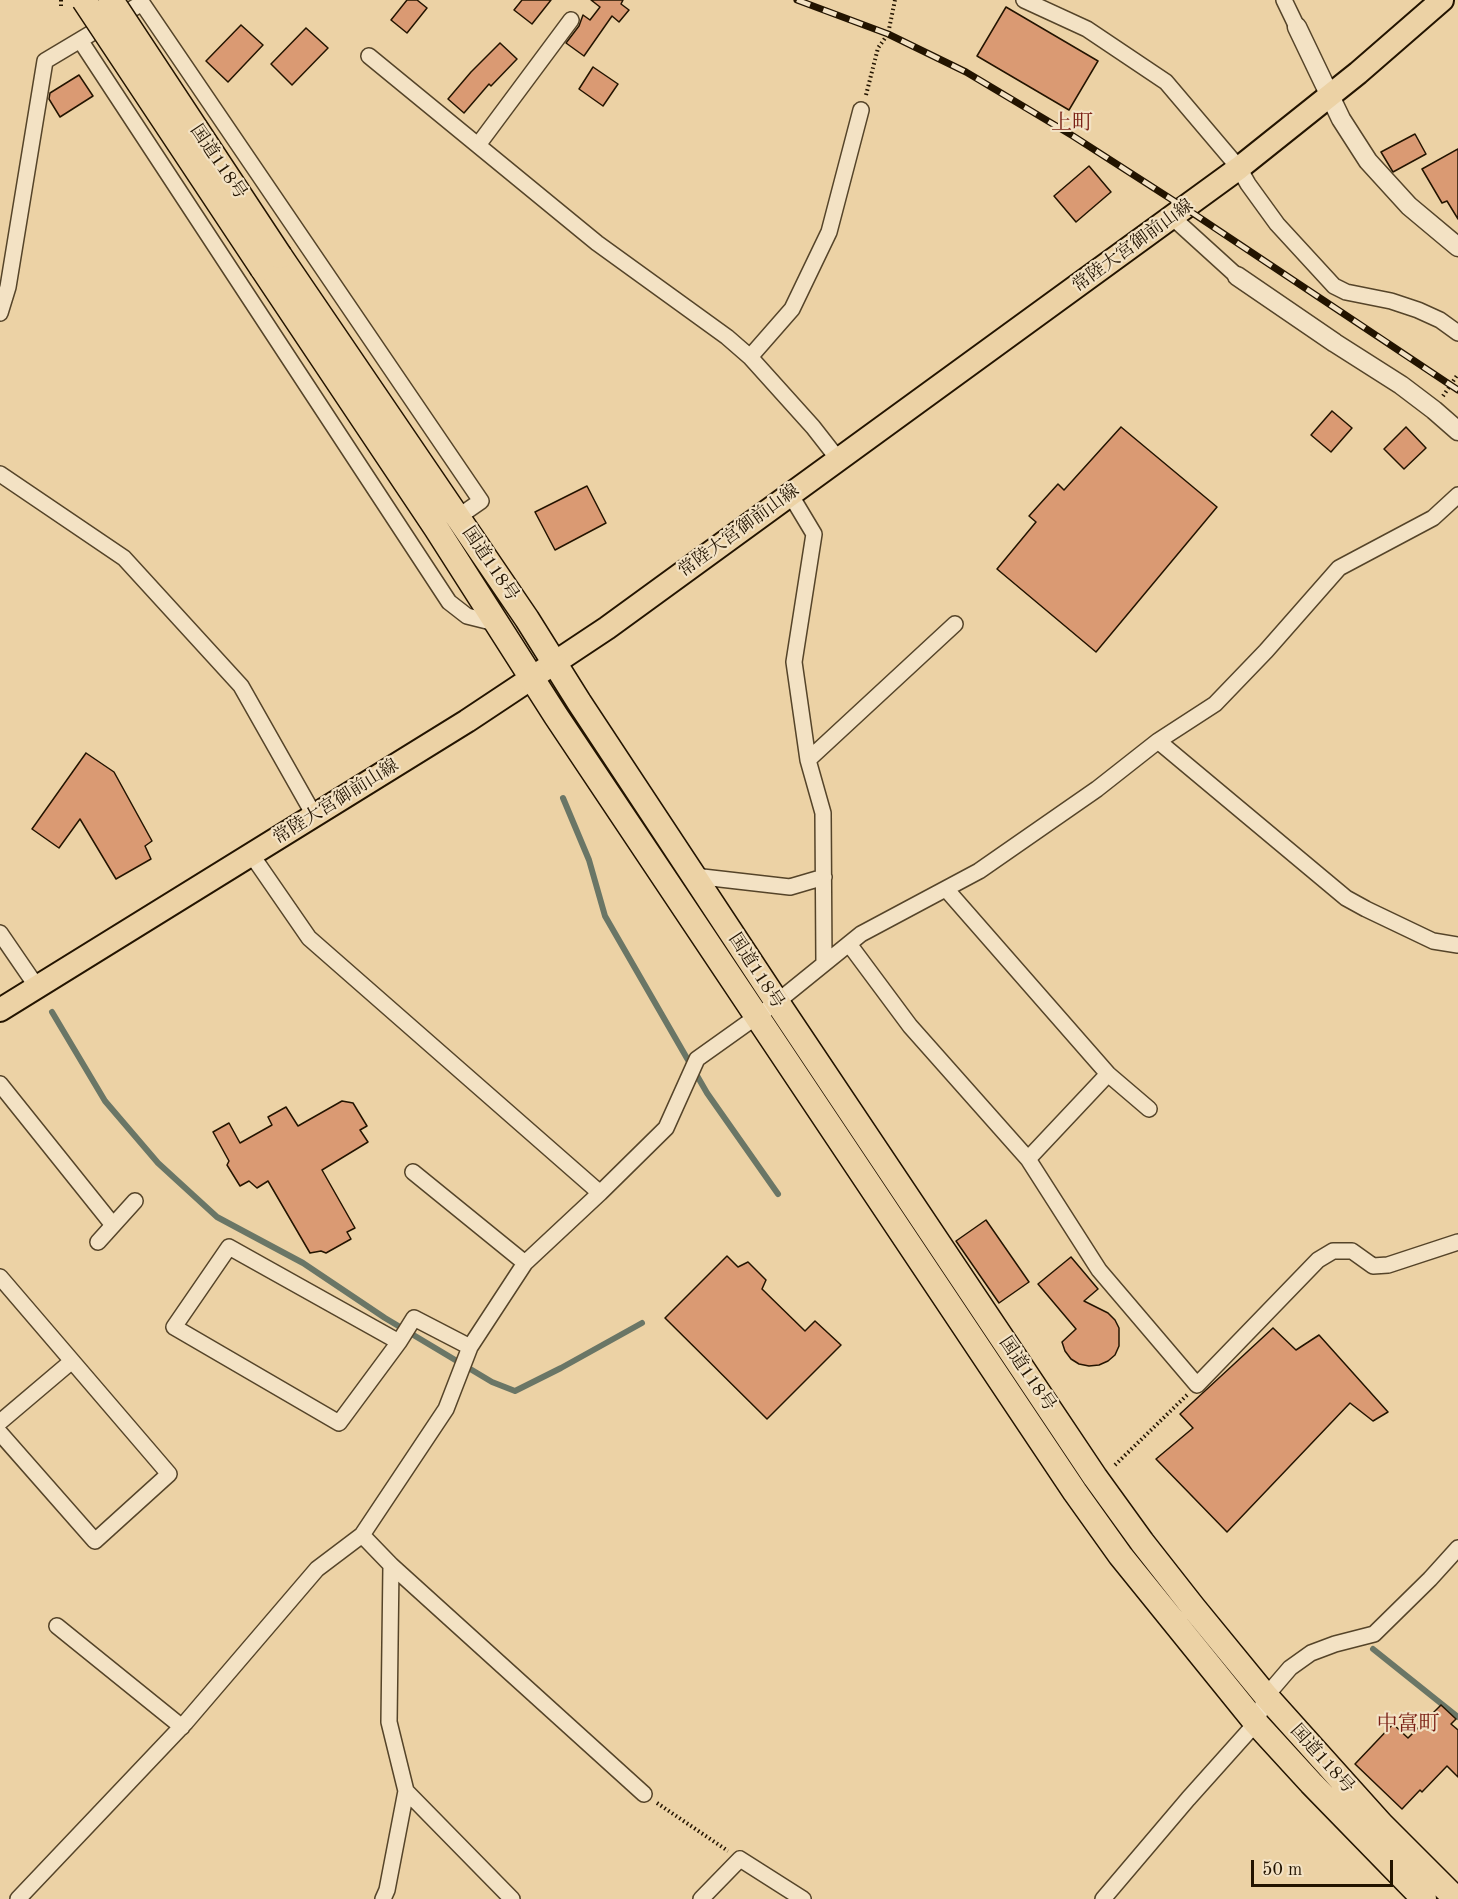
<!DOCTYPE html>
<html>
<head>
<meta charset="utf-8">
<style>
	body { margin:0 }
	#map { position:relative; width:1458px; height:1899px; overflow:hidden; background:#ecd2a5; font-family:"Old Standard TT",serif }
	canvas { display:block }
	.scale { position:absolute; left:1251px; top:1860px; width:142px; height:27px; box-sizing:border-box; border:3px solid #231400; border-top:0; padding-left:8px; font-size:18px; line-height:21px; white-space:nowrap; color:#231400; -webkit-text-stroke:4px #f3e2c4; paint-order:stroke }
</style>
</head>
<body>
<div id="map">
<canvas width="1458" height="1899"></canvas>
<div class="scale">50 m</div>
</div>
<script>
const c = document.querySelector('canvas').getContext('2d');
c.lineJoin = 'round';
function toPath(rows) {
  const path = new Path2D();
  for (const r of rows) {
    path.moveTo(r[0], r[1]);
    for (let i = 2; i < r.length; i += 2) path.lineTo(r[i], r[i + 1]);
  }
  return path;
}
function trace(path, color, width, dash) {
  c.strokeStyle = color;
  c.lineWidth = width;
  c.lineCap = dash ? 'butt' : 'round';
  c.setLineDash(dash || []);
  c.stroke(path);
}
function paint(path, color) {
  c.fillStyle = color;
  c.fill(path, 'evenodd');
}
function drawText(font, color, halo, rows, align = 'center') {
  c.font = font + ' "Old Standard TT","Noto Serif JP",serif';
  c.lineWidth = 4.5;
  c.setLineDash([]);
  c.textBaseline = 'middle';
  c.strokeStyle = halo;
  c.fillStyle = color;
  for (const [text, x, y, turn = 0] of rows) {
    c.save();
    c.translate(x, y);
    c.rotate((+turn || 0) * Math.PI / 180);
    c.textAlign = isNaN(turn) ? turn : align;
    if (halo) c.strokeText(text, 0, 0);
    c.fillText(text, 0, 0);
    c.restore();
  }
}
const stream = toPath([
	[563,798,589,860,605,916,707,1093,778,1194],
	[52,1012,105,1101,158,1163,217,1217,303,1263,385,1318,492,1382,515,1391,561,1368,642,1323],
	[1373,1649,1458,1717]
]);
const building = toPath([
	[407,0,417,0,427,8,407,33,391,20,407,0],
	[522,0,551,0,532,24,514,10,522,0],
	[591,0,623,0,621,4,629,10,619,22,612,16,584,56,566,43,579,26,583,15,590,20,600,7,591,0],
	[1006,7,1098,61,1069,110,977,56,1006,7],
	[241,25,263,45,228,82,206,61,241,25],
	[306,28,328,48,292,85,271,64,306,28],
	[500,43,517,59,491,86,489,84,464,113,448,99,471,72,500,43],
	[593,67,618,84,603,106,579,89,593,67],
	[79,75,93,96,60,117,49,99,50,93,79,75],
	[1415,134,1426,154,1393,172,1381,152,1415,134],
	[1458,149,1458,219,1447,201,1442,203,1422,169,1458,149],
	[1089,166,1111,192,1076,222,1054,196,1089,166],
	[1332,411,1352,428,1331,452,1311,435,1332,411],
	[1121,427,1217,507,1096,652,997,569,1036,522,1029,516,1058,484,1064,490,1121,427],
	[1406,427,1426,448,1404,469,1384,449,1406,427],
	[587,486,606,523,555,550,535,512,587,486],
	[86,753,114,772,152,841,145,846,151,859,116,879,80,819,59,848,32,829,86,753],
	[342,1101,353,1103,367,1126,360,1130,368,1142,322,1170,355,1228,347,1232,351,1239,326,1253,321,1251,310,1253,268,1181,257,1188,249,1181,240,1186,227,1165,229,1161,213,1132,229,1123,240,1143,272,1125,268,1117,286,1107,298,1126,342,1101],
	[986,1220,1029,1282,999,1303,956,1241,986,1220],
	[727,1256,738,1267,748,1262,766,1280,762,1289,805,1331,815,1321,841,1345,767,1419,665,1318,727,1256],
	[1071,1257,1098,1289,1084,1301,1108,1313,1115,1320,1119,1328,1119,1346,1115,1355,1108,1361,1099,1365,1089,1366,1079,1364,1071,1359,1065,1351,1062,1342,1076,1329,1038,1284,1071,1257],
	[1273,1328,1296,1350,1319,1335,1388,1412,1373,1421,1350,1403,1227,1532,1156,1459,1193,1428,1180,1414,1273,1328],
	[1441,1705,1456,1719,1451,1724,1458,1730,1458,1777,1447,1766,1422,1792,1420,1790,1402,1809,1355,1764,1393,1724,1408,1738,1441,1705]
]);
const path = toPath([
	[61,0,61,9],
	[866,95,878,48,888,34,895,0],
	[1443,396,1458,374],
	[1115,1465,1187,1395],
	[657,1803,728,1851]
]);
const minor = toPath([
	[1024,0,1087,29,1166,82,1239,168,1248,184,1277,224,1334,286,1346,292,1391,301,1418,310,1440,320,1458,333],
	[1284,0,1297,27],
	[80,40,449,602,467,616,495,623],
	[369,56,597,243,727,337,750,357,813,427,838,459],
	[478,145,571,20],
	[1172,217,1237,276],
	[0,313,8,287,45,61,142,3,481,501,458,517],
	[750,357,792,309,829,232,861,110],
	[0,474,124,558,241,686,314,815],
	[790,494,814,534,794,662,808,760,823,813,824,964],
	[1158,741,1346,898,1366,909,1433,941,1458,945],
	[808,760,955,624],
	[251,854,309,938,600,1193],
	[694,876,790,887,824,877],
	[946,889,1108,1074,1149,1109],
	[0,933,37,987],
	[849,944,910,1026,1028,1159,1099,1270,1197,1385,1318,1260,1333,1251,1352,1251,1373,1266,1388,1265,1458,1242],
	[0,1084,113,1225],
	[1028,1159,1108,1074],
	[413,1172,525,1263],
	[98,1242,135,1201],
	[0,1277,169,1474,95,1541,0,1433],
	[399,1342,229,1247,174,1327,339,1423,399,1342,414,1318,470,1347],
	[0,1422,72,1361],
	[362,1535,391,1565,389,1722,406,1791,387,1890,383,1899],
	[391,1565,644,1794],
	[57,1626,182,1727],
	[406,1791,512,1899],
	[18,1899,186,1722,317,1569,362,1535,446,1409,470,1347,525,1263,600,1193,666,1128,697,1059,777,1002,861,934,979,871,1097,789,1158,741,1215,704,1266,651,1339,568,1433,518,1458,495],
	[701,1899,740,1859,803,1899],
	[1103,1899,1188,1799,1256,1723,1266,1696,1290,1668,1311,1653,1335,1644,1374,1634,1430,1579,1458,1548]
]);
const tertiary = toPath([
	[1297,27,1341,119,1368,161,1409,206,1458,247],
	[1237,276,1335,343,1401,385,1434,410,1458,431]
]);
const primary = toPath([
	[0,1010,467,721,607,628,1239,168,1358,73,1442,0]
]);
const trunk = toPath([
	[280,256,527,619,579,702,777,1002,1095,1477,1142,1542,1193,1607,1266,1696,1381,1824,1456,1899],
	[262,268,436,528,556,716,1075,1492,1120,1555,1256,1723,1311,1783,1424,1899]
]);
const rail = toPath([
	[797,0,888,34,966,72,1073,136,1185,208,1458,390]
]);
const trunkBridge = toPath([
	[84,0,262,268],
	[111,0,280,256]
]);
const streetNames = [
	["国道118号",218,162,56],
	["常陸大宮御前山線",1133,246,-36],
	["常陸大宮御前山線",739,531,-36],
	["国道118号",490,564,56],
	["常陸大宮御前山線",336,802,-32],
	["国道118号",756,971,57],
	["国道118号",1027,1374,56],
	["国道118号",1322,1759,48]
];
const quarterNames = [
	["上町",1072,123],
	["中富町",1408,1724]
];
trace(stream, '#6a7666', 6);
paint(building, '#da9a73');
trace(building, '#231400', 1.5);
trace(minor, '#554429', 18);
trace(tertiary, '#554429', 21);
trace(primary, '#231400', 26);
trace(trunk, '#231400', 27);
trace(path, '#231400', 4, [1.5, 3]);
trace(minor, '#f3e2c4', 15);
trace(tertiary, '#f3e2c4', 18);
trace(primary, '#ecd2a5', 22);
trace(trunk, '#ecd2a5', 24);
trace(rail, '#231400', 7);
trace(rail, '#f3e2c4', 4.5, [14]);
trace(trunkBridge, '#231400', 27, []);
trace(trunkBridge, '#ecd2a5', 24);
drawText('18px', '#231400', '#f3e2c4', streetNames);
drawText('21px', '#7a1f14', '#f3e2c4', quarterNames);
</script>
</body>
</html>
